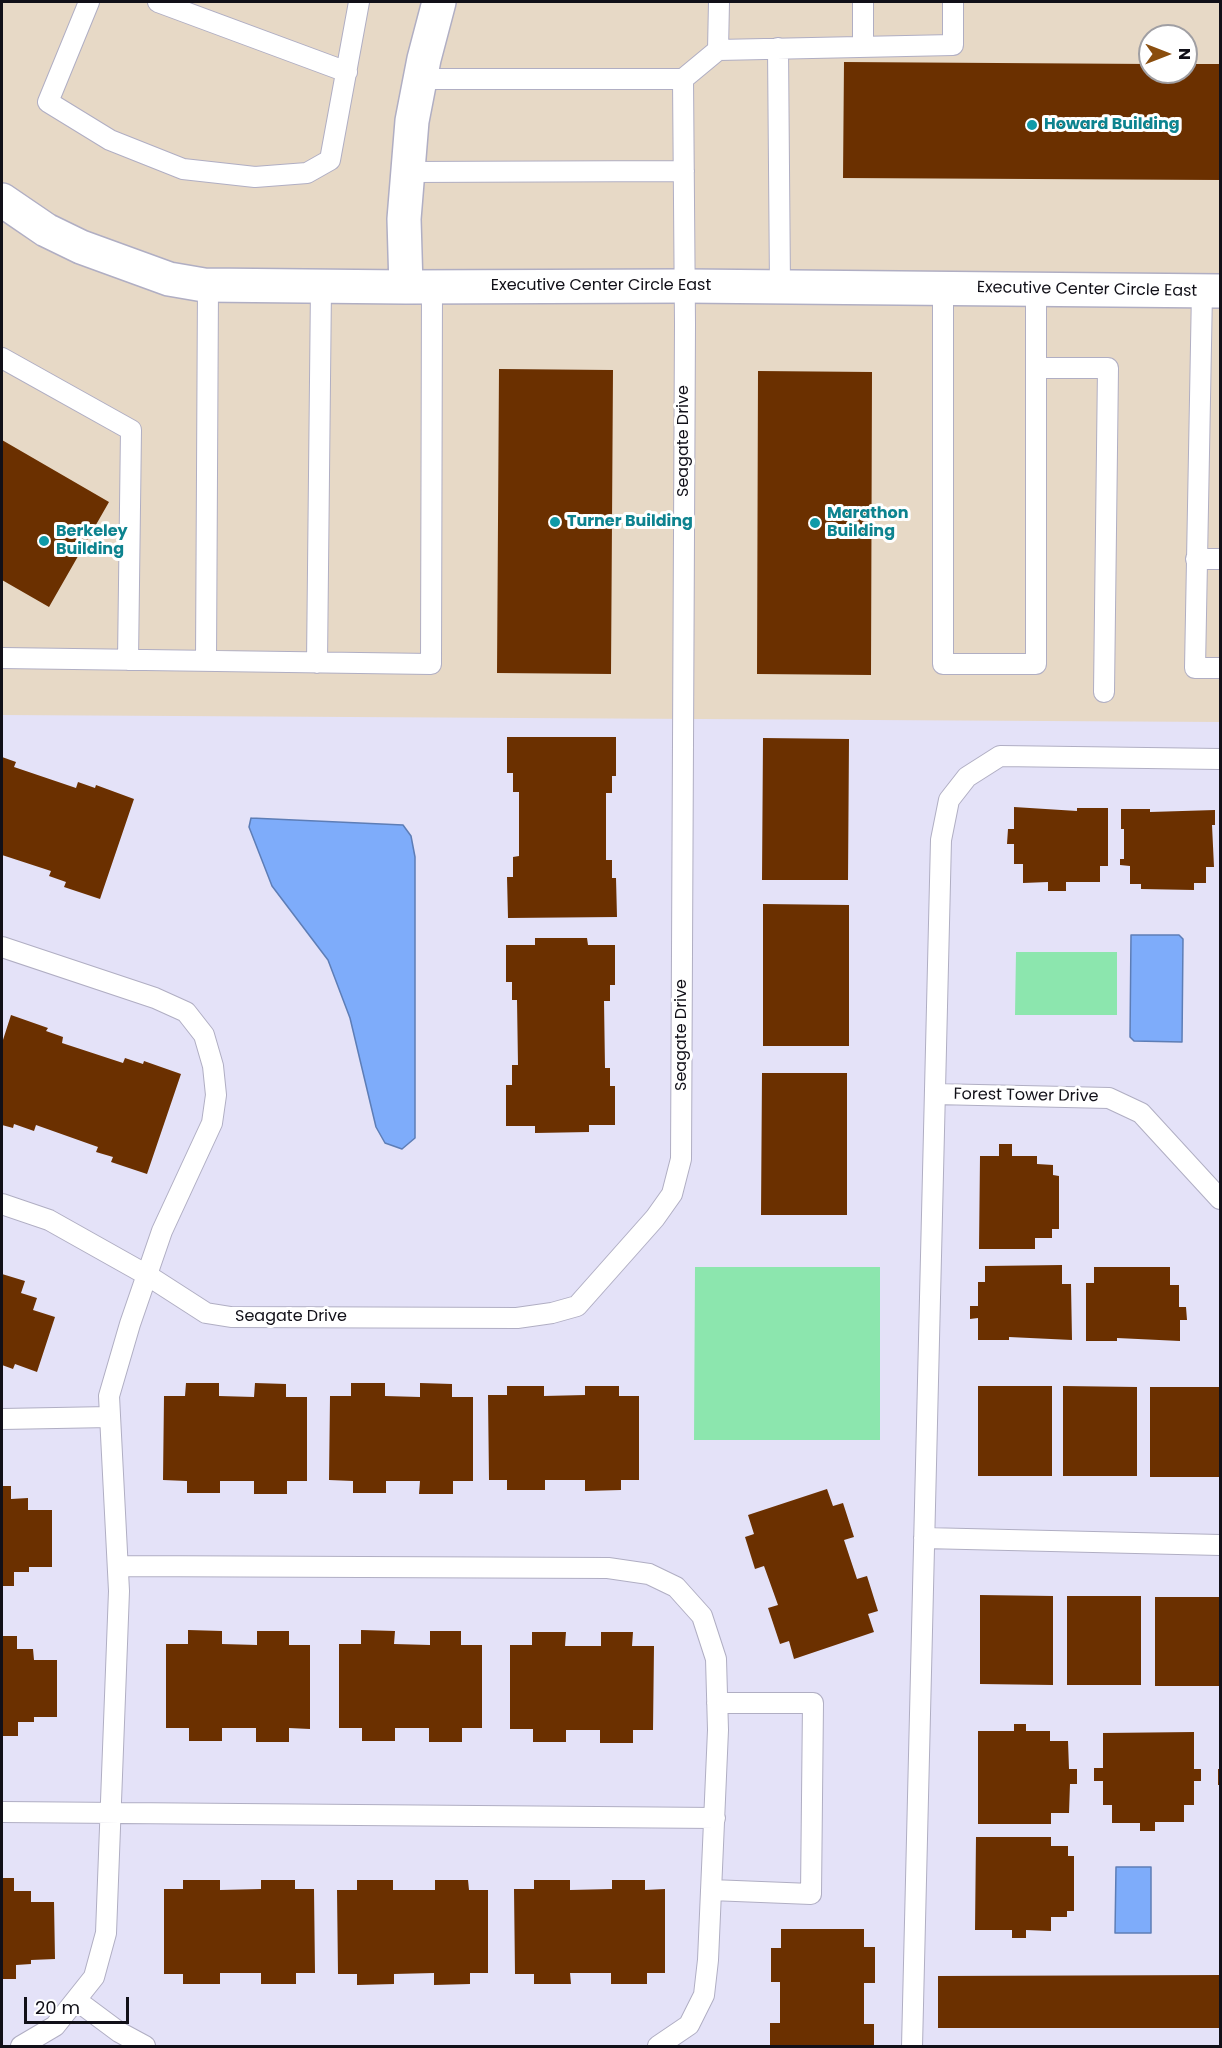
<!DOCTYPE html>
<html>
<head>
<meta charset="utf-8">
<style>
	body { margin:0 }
	#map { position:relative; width:1222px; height:2048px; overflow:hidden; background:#e4e2f8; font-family:Poppins,sans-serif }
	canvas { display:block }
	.frame { position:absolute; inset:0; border:3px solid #111018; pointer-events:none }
	.north { position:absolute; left:1138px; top:24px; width:60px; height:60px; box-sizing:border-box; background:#fff; border:2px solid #a09fa3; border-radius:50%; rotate:90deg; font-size:16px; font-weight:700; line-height:24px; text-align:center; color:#111018 }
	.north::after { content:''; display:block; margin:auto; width:21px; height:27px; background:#8a4e0e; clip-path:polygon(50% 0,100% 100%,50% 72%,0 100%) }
	.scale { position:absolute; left:24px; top:1997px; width:105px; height:27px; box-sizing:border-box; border:3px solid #111018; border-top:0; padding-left:8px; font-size:18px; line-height:21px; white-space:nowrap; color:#111018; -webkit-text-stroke:4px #fff; paint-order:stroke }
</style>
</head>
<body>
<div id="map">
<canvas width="1222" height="2048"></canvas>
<div class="frame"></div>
<div class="north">N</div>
<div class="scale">20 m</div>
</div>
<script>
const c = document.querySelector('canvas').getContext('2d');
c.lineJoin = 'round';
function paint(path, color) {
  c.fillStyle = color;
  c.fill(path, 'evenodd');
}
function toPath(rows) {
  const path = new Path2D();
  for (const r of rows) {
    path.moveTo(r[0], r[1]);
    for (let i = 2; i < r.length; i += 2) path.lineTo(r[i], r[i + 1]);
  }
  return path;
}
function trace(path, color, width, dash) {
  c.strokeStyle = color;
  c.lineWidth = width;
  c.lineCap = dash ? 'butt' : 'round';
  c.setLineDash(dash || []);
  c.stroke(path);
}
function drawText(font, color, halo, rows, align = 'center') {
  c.font = font + ' Poppins,sans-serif';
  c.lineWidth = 6;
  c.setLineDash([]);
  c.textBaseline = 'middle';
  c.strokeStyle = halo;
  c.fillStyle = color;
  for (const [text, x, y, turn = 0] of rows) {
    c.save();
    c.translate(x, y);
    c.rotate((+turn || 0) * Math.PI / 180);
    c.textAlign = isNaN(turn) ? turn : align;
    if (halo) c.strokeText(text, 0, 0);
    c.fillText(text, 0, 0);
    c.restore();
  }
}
const commercial = toPath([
	[2,2,1220,2,1220,722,2,715],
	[1150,36,1186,36,1186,72,1150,72]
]);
const green = toPath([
	[1016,952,1117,952,1117,1015,1015,1015],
	[695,1267,880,1267,880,1440,694,1440]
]);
const water = toPath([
	[251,818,403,825,411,836,415,857,415,1138,402,1149,385,1143,376,1127,350,1018,328,960,272,886,249,827,251,818],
	[1131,935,1179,935,1183,939,1182,1042,1134,1041,1130,1037,1131,935],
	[1116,1867,1151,1867,1151,1933,1115,1933,1116,1867]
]);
const building = toPath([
	[844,62,1150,64,1150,72,1186,72,1186,64,1220,64,1220,180,843,178],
	[499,369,613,370,611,674,497,673],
	[758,371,872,372,871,675,757,674],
	[2,440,109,502,49,607,2,580],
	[507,737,616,737,616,776,612,776,612,793,606,793,606,860,612,860,612,878,616,878,617,917,508,918,507,877,513,877,513,857,519,856,519,792,513,792,513,773,507,773],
	[763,738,849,739,848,880,762,880],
	[2,757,16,762,14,767,76,788,78,782,95,788,96,785,134,799,100,899,64,887,66,882,49,876,51,871,2,855],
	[1014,807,1077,811,1077,808,1108,808,1108,866,1100,866,1100,882,1066,882,1066,891,1048,891,1048,882,1023,883,1023,864,1014,864,1014,844,1007,844,1008,829,1014,829],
	[1121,809,1150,809,1150,812,1215,810,1215,825,1212,825,1214,867,1206,867,1206,883,1194,883,1194,890,1141,889,1141,884,1130,884,1130,866,1120,865,1120,859,1124,859,1124,829,1121,829],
	[763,904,849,905,849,1046,763,1046],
	[535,938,587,938,588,945,615,945,615,985,610,985,610,1001,604,1001,605,1068,610,1068,610,1086,615,1086,615,1125,589,1125,589,1132,535,1133,535,1126,506,1126,506,1085,512,1085,512,1065,518,1065,517,1000,512,1000,512,982,506,982,506,945,535,945],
	[11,1015,48,1028,46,1031,63,1037,62,1043,123,1063,125,1058,143,1064,144,1061,181,1074,147,1174,111,1162,113,1157,96,1152,98,1147,36,1125,34,1131,14,1124,13,1128,2,1125,2,1043],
	[762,1073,847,1073,847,1215,761,1215],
	[999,1144,1012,1144,1012,1156,1037,1156,1037,1164,1053,1165,1053,1175,1059,1176,1059,1229,1052,1229,1052,1238,1035,1238,1035,1249,979,1249,980,1156,999,1156],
	[1062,1265,1062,1284,1071,1284,1072,1340,1009,1337,1009,1340,978,1340,978,1318,970,1319,970,1306,978,1306,978,1282,985,1282,985,1266],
	[1094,1267,1170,1267,1170,1285,1179,1285,1179,1307,1186,1307,1187,1320,1180,1320,1180,1341,1117,1338,1117,1341,1086,1341,1086,1283,1094,1283],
	[2,1274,25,1281,21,1293,37,1298,33,1310,55,1317,37,1372,15,1364,13,1369,2,1365],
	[186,1383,219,1383,219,1396,254,1397,255,1383,286,1384,286,1397,307,1397,307,1481,287,1481,287,1494,254,1494,254,1481,220,1481,220,1493,187,1493,187,1481,163,1480,164,1396,185,1396],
	[351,1383,385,1383,385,1396,420,1397,420,1383,452,1384,452,1397,473,1397,473,1481,453,1481,453,1494,419,1494,420,1481,386,1481,386,1493,353,1493,353,1481,329,1480,330,1396,351,1396],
	[507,1386,544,1386,544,1396,585,1395,585,1386,619,1386,619,1396,639,1396,639,1480,621,1480,621,1490,585,1491,585,1480,545,1480,545,1490,507,1490,507,1480,489,1480,488,1395,507,1395],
	[978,1386,1052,1386,1052,1476,978,1476],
	[1063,1386,1137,1387,1137,1476,1063,1476],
	[1150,1387,1220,1387,1220,1477,1150,1477],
	[2,1486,11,1486,11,1499,28,1498,28,1510,52,1510,52,1567,29,1567,29,1572,14,1572,14,1586,2,1586],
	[827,1489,833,1506,843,1503,854,1537,844,1540,857,1579,867,1576,878,1611,868,1614,874,1632,794,1659,789,1641,780,1644,768,1608,778,1605,764,1566,755,1569,745,1537,754,1534,748,1515],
	[980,1595,1053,1596,1053,1685,980,1684],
	[1067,1596,1141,1596,1141,1685,1067,1685],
	[1155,1597,1220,1597,1220,1686,1155,1686],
	[188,1630,222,1631,222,1644,257,1645,257,1631,289,1631,289,1645,310,1645,310,1729,289,1728,289,1742,256,1742,256,1728,222,1728,222,1741,189,1741,189,1728,166,1728,166,1644,188,1644],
	[361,1630,395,1631,394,1644,430,1645,430,1631,461,1631,461,1645,482,1645,482,1728,462,1728,462,1742,429,1742,429,1728,395,1728,395,1741,362,1741,362,1728,339,1728,339,1644,361,1644],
	[532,1632,566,1632,565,1646,601,1646,601,1632,633,1632,632,1646,654,1646,653,1730,633,1730,633,1743,600,1743,600,1730,566,1730,566,1742,533,1742,533,1729,510,1729,510,1645,532,1645],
	[2,1636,17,1636,17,1649,33,1649,34,1660,57,1660,57,1717,34,1717,34,1722,18,1722,18,1736,2,1736],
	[1014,1724,1026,1724,1026,1731,1050,1731,1050,1741,1068,1741,1069,1769,1077,1769,1077,1784,1070,1784,1069,1813,1051,1813,1051,1824,978,1824,978,1731,1014,1731],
	[1194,1732,1194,1769,1201,1769,1201,1781,1194,1781,1194,1805,1184,1805,1184,1822,1155,1822,1155,1831,1140,1831,1140,1823,1112,1823,1112,1805,1103,1805,1103,1781,1094,1781,1094,1768,1103,1768,1103,1733],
	[1218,1769,1220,1769,1220,1785,1218,1785],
	[976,1837,1051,1837,1051,1846,1068,1846,1068,1856,1074,1856,1074,1911,1067,1911,1067,1917,1051,1917,1051,1931,1026,1930,1026,1938,1012,1938,1012,1930,975,1930],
	[2,1878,14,1878,14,1891,31,1891,31,1902,54,1902,55,1959,31,1960,31,1964,16,1965,16,1979,2,1979],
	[183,1880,220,1880,220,1890,261,1889,261,1880,295,1880,295,1889,314,1889,315,1973,296,1973,296,1984,261,1984,261,1973,220,1973,220,1984,183,1984,183,1974,164,1974,164,1889,183,1889],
	[357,1880,393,1880,393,1890,435,1890,435,1880,468,1880,469,1890,488,1890,488,1973,470,1973,470,1984,434,1985,434,1973,394,1974,394,1984,357,1985,357,1974,338,1974,337,1890,357,1890],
	[534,1880,570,1880,570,1890,612,1889,612,1880,645,1880,645,1890,665,1889,665,1973,647,1973,647,1984,611,1984,611,1973,570,1973,571,1984,534,1984,534,1974,515,1974,514,1889,534,1889],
	[781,1929,864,1929,864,1947,875,1947,875,1983,864,1983,864,2024,874,2024,874,2046,770,2046,770,2023,780,2023,780,1982,771,1982,771,1948,781,1948],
	[1220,1975,1220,2028,938,2028,938,1976]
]);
const service = toPath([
	[89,2,48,102,110,140,183,169,255,177,307,173,330,160,359,2],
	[158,2,347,72],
	[863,47,863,2],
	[778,48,780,287],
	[718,50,719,2],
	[420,79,683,79,718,50,953,45,953,2],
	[408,172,684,171],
	[943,289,943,664,1036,664,1036,290],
	[1202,291,1195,668,1220,668],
	[2,358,131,430,128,660],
	[1036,368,1108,368,1104,692],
	[1196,559,1220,559],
	[2,658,431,664,432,287],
	[206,661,208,285],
	[317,663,321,286],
	[2,947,155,998,186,1012,204,1035,213,1066,216,1095,212,1123,162,1231,130,1324,109,1396,119,1591,106,1933,94,1977,55,2026,21,2046],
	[935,1094,1109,1098,1141,1113,1220,1199],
	[2,1204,49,1220,147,1275,206,1313,231,1317,517,1318,552,1313,577,1306,655,1218,672,1194,681,1159,685,324,683,79],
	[2,1419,110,1417],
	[924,1538,1220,1545],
	[118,1566,608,1568,649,1574,676,1587,702,1616,716,1659,718,1730,708,1960,704,1995,689,2025,658,2046],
	[2,1812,715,1818],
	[711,1890,811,1894,813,1703,717,1703],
	[76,2000,119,2032,145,2046],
	[912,2046,941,840,949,800,967,777,1000,756,1220,759]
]);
const minor = toPath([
	[2,200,46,230,81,247,169,279,204,285,406,287,685,286,1220,291],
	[406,287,404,219,412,121,424,59,439,2]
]);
const markers = [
	[1032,125,6,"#0f9aa8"],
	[555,522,6,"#0f9aa8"],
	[815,523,6,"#0f9aa8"],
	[44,541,6,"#0f9aa8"]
];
const cultureNames = [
	["Howard Building",1044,125],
	["Marathon",827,514],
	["Building",827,532],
	["Turner Building",567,522],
	["Berkeley",56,532],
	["Building",56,550]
];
const streetNames = [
	["Executive Center Circle East",601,286],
	["Executive Center Circle East",1087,290,1],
	["Seagate Drive",684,441,-90],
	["Seagate Drive",682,1035,-90],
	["Forest Tower Drive",1026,1096,1],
	["Seagate Drive",291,1317]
];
paint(commercial, '#e7d9c6');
paint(green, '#8ce6ae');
paint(water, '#7eacfa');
trace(water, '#5d7db6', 1.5);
paint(building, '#6b3000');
trace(service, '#b0aec3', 22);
trace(minor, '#b0aec3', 36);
trace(service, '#fff', 20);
trace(minor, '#fff', 33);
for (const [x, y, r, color] of markers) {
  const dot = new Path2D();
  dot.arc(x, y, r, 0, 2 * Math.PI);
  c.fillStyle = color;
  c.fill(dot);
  trace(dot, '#fff', 2);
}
drawText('bold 16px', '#0d838f', '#fff', cultureNames, 'left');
drawText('16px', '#111018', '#fff', streetNames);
</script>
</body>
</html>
